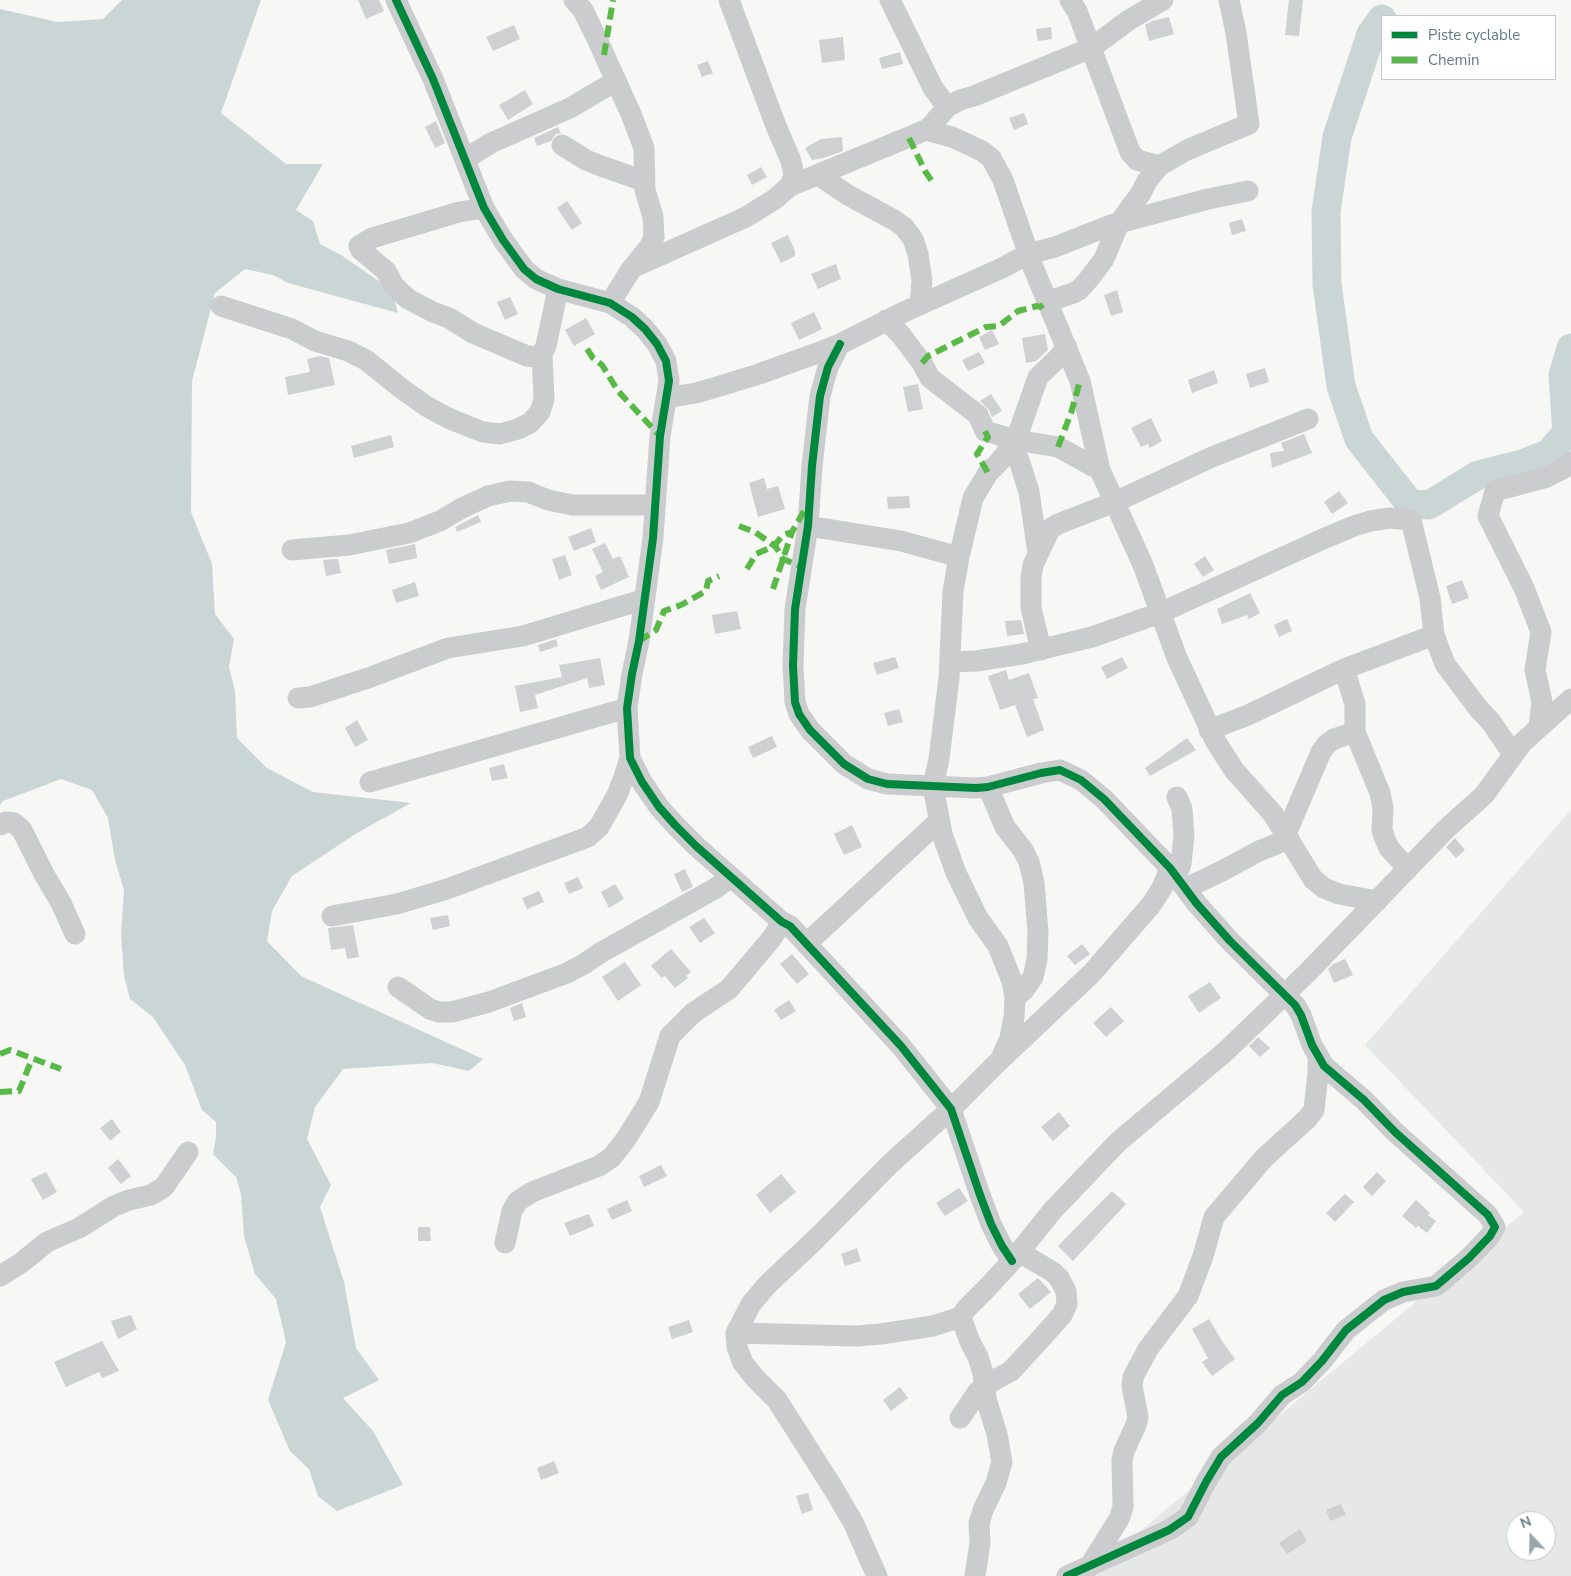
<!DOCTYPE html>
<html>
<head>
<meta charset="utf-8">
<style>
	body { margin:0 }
	#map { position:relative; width:1571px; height:1576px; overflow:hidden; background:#f7f7f6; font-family:"Nunito Sans",sans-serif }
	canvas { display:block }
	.legend { position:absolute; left:1381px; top:15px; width:175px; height:65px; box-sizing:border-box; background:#fff; border:1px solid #c0cacd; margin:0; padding:6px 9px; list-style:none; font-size:15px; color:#617a82 }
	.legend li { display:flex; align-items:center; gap:10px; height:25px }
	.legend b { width:25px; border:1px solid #c0cacd }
	.north { position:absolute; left:1506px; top:1511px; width:50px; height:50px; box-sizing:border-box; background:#fff; border:1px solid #c0cacd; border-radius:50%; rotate:339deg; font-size:14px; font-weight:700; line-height:20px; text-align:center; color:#617a82 }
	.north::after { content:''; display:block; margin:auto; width:18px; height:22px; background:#96a6ab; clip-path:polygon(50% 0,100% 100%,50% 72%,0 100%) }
</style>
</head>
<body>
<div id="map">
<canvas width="1571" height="1576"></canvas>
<ul class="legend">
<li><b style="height:6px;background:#00873e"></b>Piste cyclable</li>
<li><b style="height:6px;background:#58b947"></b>Chemin</li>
</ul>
<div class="north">N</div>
</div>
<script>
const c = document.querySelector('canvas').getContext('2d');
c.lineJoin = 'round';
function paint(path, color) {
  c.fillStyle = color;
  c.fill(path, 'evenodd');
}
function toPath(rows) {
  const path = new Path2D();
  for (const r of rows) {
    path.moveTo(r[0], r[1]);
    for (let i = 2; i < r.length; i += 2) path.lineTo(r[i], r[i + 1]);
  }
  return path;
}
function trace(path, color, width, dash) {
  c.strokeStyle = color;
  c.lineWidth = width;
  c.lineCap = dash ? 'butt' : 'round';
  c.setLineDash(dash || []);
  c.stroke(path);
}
const built = toPath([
	[1571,810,1571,1576,1086,1576,1524,1212,1365,1045],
	[1516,1521,1546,1521,1546,1551,1516,1551]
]);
const water = toPath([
	[122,0,261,0,221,113,286,164,323,164,296,210,313,221,320,244,341,255,392,290,398,313,288,283,273,275,245,269,215,293,192,381,191,512,212,564,215,614,234,639,229,667,235,691,237,738,267,768,313,792,411,803,357,833,292,876,272,911,267,941,301,976,483,1059,469,1071,432,1063,343,1069,315,1107,307,1139,331,1185,320,1207,344,1282,356,1348,379,1380,343,1398,373,1431,403,1485,337,1511,318,1496,309,1469,290,1451,268,1400,286,1342,276,1299,255,1274,244,1236,241,1194,236,1177,213,1154,216,1137,216,1122,202,1110,185,1065,153,1017,130,999,124,976,121,934,124,890,115,860,108,818,92,790,61,779,3,801,0,805,0,9,58,22,103,19]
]);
const river = toPath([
	[1382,19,1371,34,1337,137,1326,212,1327,284,1341,386,1359,439,1410,504,1429,505,1478,475,1522,464,1548,454,1567,433,1563,375,1571,348]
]);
const building = toPath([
	[358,0,379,0,384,11,366,19],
	[1289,0,1303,0,1299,36,1285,35],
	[1169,17,1174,34,1149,41,1145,25,1152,21],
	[514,25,520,39,493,51,486,37],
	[1051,27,1052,39,1038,41,1036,29],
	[843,37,845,60,822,63,819,40],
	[900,52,903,64,882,69,879,58],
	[708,61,713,73,702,77,697,65],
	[525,90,533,104,508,120,499,105],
	[1024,113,1028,124,1014,130,1009,118],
	[436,121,445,143,435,148,425,127],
	[558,127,561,133,556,134,551,141,537,146,534,138],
	[842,137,843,151,824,158,812,160,805,148,821,139],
	[761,167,767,177,752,185,747,175],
	[567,201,582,223,572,230,557,208],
	[1242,219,1246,231,1232,235,1229,223],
	[788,235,795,251,795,256,781,263,771,243],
	[836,264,841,279,818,289,811,274],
	[1117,290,1123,312,1111,316,1104,295],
	[510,297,518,314,505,320,497,302],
	[814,312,822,329,799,340,791,323],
	[586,318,595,334,574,346,565,330],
	[992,330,999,344,985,350,979,337],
	[1045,334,1048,350,1036,361,1026,363,1022,338],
	[979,352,985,363,968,371,962,360],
	[320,356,329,358,335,385,288,395,285,377,310,372,307,359],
	[1265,368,1269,382,1250,388,1246,374],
	[1214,370,1218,383,1192,393,1188,380],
	[918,384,923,409,908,412,903,387],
	[991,394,1002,411,992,417,989,410,980,401],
	[1151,418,1162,441,1150,448,1148,444,1141,447,1131,428],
	[1304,434,1312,453,1272,468,1270,453,1284,451,1281,443],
	[391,435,394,447,354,458,351,446],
	[764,478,767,489,778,486,785,509,758,517,749,483],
	[1339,491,1348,503,1332,514,1324,502],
	[909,496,910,508,888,509,887,497],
	[478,515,481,522,457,532,455,527],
	[591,528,596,542,574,551,568,537],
	[605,543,613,559,620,556,629,577,601,590,595,576,603,572,592,549],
	[415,544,417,558,389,564,386,550],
	[565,555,572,575,559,580,552,559],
	[1205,556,1214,570,1203,577,1194,564],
	[338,559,341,573,326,576,323,560],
	[1462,580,1469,598,1452,604,1446,586],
	[415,582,419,596,396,603,392,590],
	[1250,593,1260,613,1249,619,1247,615,1222,624,1217,609],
	[737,611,741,629,715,634,712,615],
	[1287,619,1292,631,1279,637,1274,625],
	[1021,620,1024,634,1007,636,1005,621],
	[556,639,558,646,540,652,538,645],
	[895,657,899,668,877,675,873,663],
	[1122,657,1128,668,1107,679,1101,667],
	[600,658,605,685,589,688,587,678,535,695,538,708,520,712,515,686,562,677,559,665],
	[1006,670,1009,680,1029,673,1038,698,1033,699,1044,730,1027,737,1015,705,1000,710,988,676],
	[899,709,903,722,888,726,884,713],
	[357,720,368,740,355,747,345,728],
	[772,736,777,747,753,758,748,747],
	[1187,738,1196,750,1150,776,1145,768],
	[504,764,508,778,492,781,489,768],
	[852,825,862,847,844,855,834,834],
	[1455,838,1465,850,1456,858,1446,847],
	[685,869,693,887,682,892,674,874],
	[578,877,583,888,569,894,564,883],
	[615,884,624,899,609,908,601,892],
	[539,891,544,902,527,909,522,898],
	[448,915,450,926,433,930,430,918],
	[704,918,715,933,700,943,689,927],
	[353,925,359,957,347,959,345,948,331,950,328,928],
	[1082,944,1090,954,1075,965,1067,956],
	[671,949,691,972,686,976,688,978,675,988,665,976,662,978,651,966],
	[792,954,809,974,797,984,780,964],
	[1345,959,1353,975,1334,983,1328,969,1333,964],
	[625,962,641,985,618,1001,602,977],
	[1210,982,1221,998,1199,1013,1188,996],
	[789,1000,796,1011,781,1020,774,1010],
	[522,1003,526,1017,514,1021,510,1008],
	[1111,1007,1124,1021,1106,1037,1093,1023],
	[1258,1037,1270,1048,1260,1057,1249,1046],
	[1059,1112,1070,1126,1053,1141,1041,1127],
	[112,1119,121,1132,110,1141,100,1128],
	[118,1159,131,1176,121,1184,108,1168],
	[661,1165,667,1176,644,1187,639,1176],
	[46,1172,57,1192,43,1200,31,1179],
	[1377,1172,1386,1181,1372,1196,1363,1187],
	[781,1174,796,1192,770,1213,756,1195],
	[959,1188,968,1201,945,1216,936,1203],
	[1112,1191,1126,1204,1073,1261,1058,1246],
	[1345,1194,1354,1202,1335,1222,1326,1213],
	[627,1200,632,1211,612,1220,607,1209],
	[1416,1200,1430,1213,1428,1215,1436,1221,1427,1233,1418,1226,1416,1228,1402,1216],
	[589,1214,594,1226,570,1236,564,1223],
	[418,1227,430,1227,431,1241,418,1241],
	[857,1248,861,1261,845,1266,841,1254],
	[1038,1278,1051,1292,1030,1309,1018,1294],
	[131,1315,137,1329,118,1339,111,1321],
	[1209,1319,1222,1341,1235,1359,1212,1376,1202,1362,1208,1358,1192,1329],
	[689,1320,693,1332,672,1339,668,1327],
	[102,1341,119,1371,102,1378,99,1372,66,1387,54,1362],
	[900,1387,908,1398,891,1411,883,1400],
	[554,1461,559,1473,541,1480,537,1468],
	[808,1493,813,1510,802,1514,796,1496],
	[1341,1504,1346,1515,1330,1521,1326,1510],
	[1300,1529,1307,1541,1287,1554,1279,1543]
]);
const minor = toPath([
	[396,0,433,79,484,208,503,240,524,269,536,279,558,289,610,303,632,317,645,329,657,344,666,361,669,381,660,436,653,538,639,641,632,674,627,708,630,758,642,782,659,807,675,825,696,846,782,922,790,926,901,1046,951,1109,980,1195,991,1224,1002,1246,1012,1261],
	[574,0,583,10,598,41,631,114,644,148,645,190,653,217,654,237,650,246,634,266],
	[890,0,933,88,947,107],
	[1070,0,1077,11,1091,48,1130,152,1137,160,1159,166],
	[926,130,952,137,982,151,991,158,1003,180,1033,267,1080,381,1100,470,1143,565,1177,658,1216,742,1234,770,1273,814,1313,879,1324,888,1339,894,1377,901],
	[562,145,586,160,601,166,644,181],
	[465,159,491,143,570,108,616,81],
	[818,175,848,195,894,220,904,227,913,239,918,254,922,281,920,305],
	[790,186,926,130,932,125,947,107,960,100,974,96,1091,48,1129,20,1163,0],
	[484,208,459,212,372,238,359,246,361,250,386,271,394,286,408,299,433,312,449,318,473,333,527,356,537,357,542,354,546,346,558,289],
	[1047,302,1073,293,1079,290,1089,279,1104,259,1119,223,1141,193,1147,181,1159,166,1187,150,1249,124,1236,33,1229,0],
	[610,303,632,268,746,217,775,199,790,186,794,175,791,161,776,126,729,0],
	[221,306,292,329,315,341,348,351,366,360,402,389,426,406,450,419,483,432,500,434,518,429,530,423,540,412,544,399,542,354],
	[886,320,901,335,922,363,930,378,978,415,985,431,1016,440,1058,447,1100,470],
	[840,344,828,367,820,396,812,466,808,526,795,609,793,666,795,702,799,714,810,730,844,764,868,779,887,784,976,788,988,787,1041,773,1060,770,1081,780,1104,799,1170,868,1197,904,1230,941,1295,1005,1301,1015,1312,1045,1324,1066,1364,1100,1395,1132,1488,1215,1495,1227,1490,1236,1469,1258,1436,1286,1403,1292,1384,1300,1346,1330,1322,1361,1302,1382,1282,1395,1258,1423,1221,1457,1206,1482,1188,1517,1169,1530,1067,1576],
	[666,398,696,393,720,386,759,374,820,352,840,344,906,311,1002,268,1028,254,1055,247,1111,225,1208,199,1248,191],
	[1011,447,1019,460,1029,492,1038,553],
	[808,526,901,541,959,557],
	[292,550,349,545,409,533,440,521,462,508,488,496,510,491,528,492,548,500,572,505,654,505],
	[1041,650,1031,608,1031,578,1033,565,1050,529,1058,524,1115,502,1212,457,1308,419],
	[950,662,976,661,1022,654,1092,637,1160,613,1323,539,1354,526,1370,521,1390,518,1411,520,1430,598,1434,635,1445,664,1478,708,1491,722,1513,754],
	[1344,669,1355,704,1355,732,1380,793,1383,808,1382,830,1385,839,1389,848,1408,869],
	[298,698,310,697,368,678,448,648,523,636,645,599],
	[1539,727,1542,702,1535,670,1541,632,1524,588,1488,516,1495,491,1547,477,1564,468,1571,462],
	[1209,730,1248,715,1344,669,1434,635],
	[370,782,627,708],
	[988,787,1005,827,1023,850,1029,862,1034,883,1038,932,1037,959,1033,977,1024,990,1015,998],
	[0,825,6,822,14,823,22,830,44,874,61,903,75,934],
	[1286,834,1321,752,1327,744,1334,739,1355,732],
	[1176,876,1181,864,1184,835,1182,809,1177,797],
	[1186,888,1220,872,1259,851,1289,839],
	[332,916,397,904,447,889,588,837,599,827,617,795,624,777,630,758],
	[806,944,939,821],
	[398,987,430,1009,439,1012,452,1012,489,1002,567,973,584,964,600,953,716,888,731,877],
	[1002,1056,1010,1038,1014,1017,1015,998,1012,981,998,946,978,918,956,873,942,834,933,786,939,759,949,678,953,591,959,557,973,498,988,473,1000,461,1016,440,1038,377,1057,359,1067,347],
	[505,1243,512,1211,518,1201,532,1192,599,1166,612,1157,626,1139,649,1102,670,1036,693,1013,729,989,772,938,782,922],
	[0,1276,21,1263,47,1242,79,1228,114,1206,129,1200,151,1195,164,1187,188,1152],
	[736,1333,856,1336,881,1334,933,1326,961,1317],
	[960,1418,977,1393,984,1386,1011,1371,1036,1344,1062,1315,1067,1304,1066,1291,1059,1278,1053,1272,1019,1252],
	[1089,1567,1119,1519,1123,1507,1122,1460,1124,1451,1136,1425,1138,1417,1132,1386,1133,1377,1148,1349,1188,1296,1203,1256,1214,1217,1264,1158,1307,1119,1314,1110,1318,1073,1318,1057],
	[877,1576,853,1522,833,1488,777,1400,755,1378,743,1363,737,1347,736,1333,751,1304,767,1285,817,1238,890,1164,951,1109,1000,1060,1092,973,1151,905,1162,888,1170,868],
	[975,1576,980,1543,979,1524,983,1510,996,1483,1002,1462,997,1434,986,1399,983,1373,978,1357,970,1342,961,1317,966,1309,988,1287,1012,1261,1053,1210,1118,1142,1226,1051,1308,972,1445,830,1484,795,1522,743,1571,699]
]);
const quiet = toPath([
	[604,55,613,0],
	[909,138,925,171,933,183],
	[587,349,593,358,602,365,618,391,660,436],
	[922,363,928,356,986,327,999,326,1018,311,1037,306,1040,307,1047,302],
	[985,431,988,437,977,454,988,473],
	[1058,447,1071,413,1080,381],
	[739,526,755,532,776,547,783,559,802,567],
	[747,569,756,554,774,546,783,535,792,532],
	[773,589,792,532,804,511,808,507],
	[639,641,656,630,664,611,681,605,706,591,708,581,719,576],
	[0,1054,10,1050,61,1069],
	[0,1092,19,1091,32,1059]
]);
const cycleway = toPath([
	[396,0,433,79,484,208,503,240,524,269,536,279,558,289,610,303,632,317,645,329,657,344,666,361,669,381,660,436,653,538,639,641,632,674,627,708,630,758,642,782,659,807,675,825,696,846,782,922,790,926,901,1046,951,1109,980,1195,991,1224,1002,1246,1012,1261],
	[840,344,828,367,820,396,812,466,808,526,795,609,793,666,795,702,799,714,810,730,844,764,868,779,887,784,976,788,988,787,1041,773,1060,770,1081,780,1104,799,1170,868,1197,904,1230,941,1295,1005,1301,1015,1312,1045,1324,1066,1364,1100,1395,1132,1488,1215,1495,1227,1490,1236,1469,1258,1436,1286,1403,1292,1384,1300,1346,1330,1322,1361,1302,1382,1282,1395,1258,1423,1221,1457,1206,1482,1188,1517,1169,1530,1067,1576]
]);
paint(built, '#e6e7e7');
paint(water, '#cad6d6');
trace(river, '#cad6d6', 29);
paint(building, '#ced0d1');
trace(minor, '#cbcccd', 21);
trace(quiet, '#58b947', 6, [12, 6]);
trace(cycleway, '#00873e', 8);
</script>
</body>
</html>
